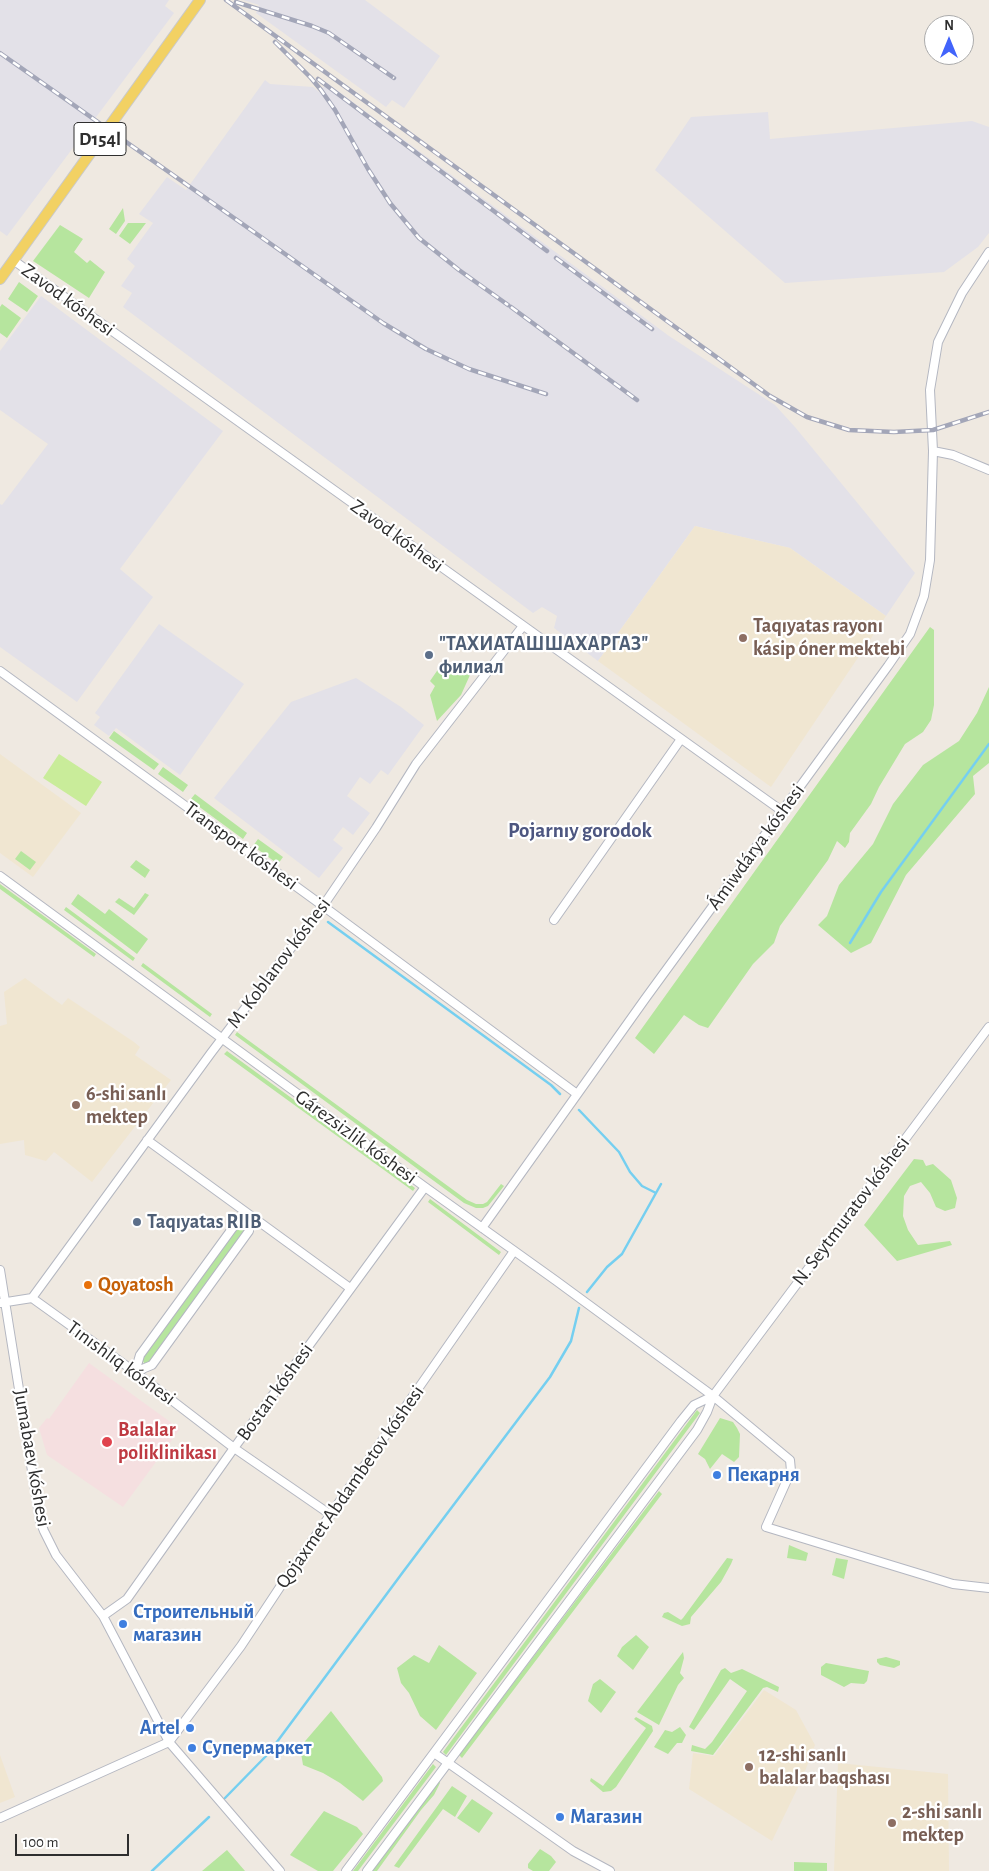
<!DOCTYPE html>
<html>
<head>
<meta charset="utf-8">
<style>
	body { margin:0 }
	#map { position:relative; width:989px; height:1871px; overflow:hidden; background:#efe9e1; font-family:"Alegreya Sans",sans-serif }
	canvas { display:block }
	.north { position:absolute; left:924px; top:15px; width:50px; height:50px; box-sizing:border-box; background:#fff; border:1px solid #ababab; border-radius:50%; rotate:0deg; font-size:14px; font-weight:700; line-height:20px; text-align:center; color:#2e2e2e }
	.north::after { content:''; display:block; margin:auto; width:18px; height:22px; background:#4264fb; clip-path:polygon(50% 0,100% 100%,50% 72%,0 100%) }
	.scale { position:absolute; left:15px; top:1834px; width:114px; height:22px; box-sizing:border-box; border:2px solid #2e2e2e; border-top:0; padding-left:6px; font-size:15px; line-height:18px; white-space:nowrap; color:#2e2e2e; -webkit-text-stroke:4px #fff; paint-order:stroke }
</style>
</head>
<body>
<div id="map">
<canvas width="989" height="1871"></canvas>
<div class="north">N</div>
<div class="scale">100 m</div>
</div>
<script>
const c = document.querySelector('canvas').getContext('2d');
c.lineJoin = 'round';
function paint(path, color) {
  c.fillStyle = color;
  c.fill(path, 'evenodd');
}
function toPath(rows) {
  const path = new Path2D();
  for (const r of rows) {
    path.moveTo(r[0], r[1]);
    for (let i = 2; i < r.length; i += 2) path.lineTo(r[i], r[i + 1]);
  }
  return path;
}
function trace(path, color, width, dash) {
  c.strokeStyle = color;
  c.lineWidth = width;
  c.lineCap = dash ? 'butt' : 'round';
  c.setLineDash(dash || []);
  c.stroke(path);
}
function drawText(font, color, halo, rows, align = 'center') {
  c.font = font + ' "Alegreya Sans",sans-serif';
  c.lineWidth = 4.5;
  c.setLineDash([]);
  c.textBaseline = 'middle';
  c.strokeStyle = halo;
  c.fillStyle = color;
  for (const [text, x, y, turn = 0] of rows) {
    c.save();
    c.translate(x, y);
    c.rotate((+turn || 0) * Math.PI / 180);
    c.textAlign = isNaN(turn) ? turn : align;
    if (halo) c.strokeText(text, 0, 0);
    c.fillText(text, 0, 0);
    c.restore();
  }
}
const industrial = toPath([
	[0,0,169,0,165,6,174,13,7,236,0,231],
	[243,0,365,0,440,56,404,108,392,100,386,107,256,13,259,5],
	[265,80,270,84,313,87,319,92,327,83,669,336,775,405,795,427,915,573,886,616,790,548,695,526,598,661,554,628,557,616,542,607,533,613,123,307,132,293,121,286,135,266,127,259,153,223,139,214,167,177,186,190],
	[768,112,770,139,972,121,989,127,989,233,978,247,944,272,785,283,655,170,691,117],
	[41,296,223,431,120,569,153,597,77,702,0,647,0,504,2,505,48,444,0,410,0,351],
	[159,624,244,684,180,775,116,728,109,736,94,725,100,717,95,713],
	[356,678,401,707,424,725,388,775,381,770,370,784,360,777,347,796,370,813,353,835,343,827,333,840,343,848,319,878,214,798,291,702]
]);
const education = toPath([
	[695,526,790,548,886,616,771,787,598,661],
	[0,754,81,813,33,877,0,853],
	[25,978,62,1005,68,998,134,1042,140,1047,135,1055,171,1080,92,1182,54,1152,46,1161,25,1155,24,1140,0,1144,0,1026,7,1024,4,992],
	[764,1690,796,1710,815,1745,802,1779,772,1841,689,1789,693,1753,714,1756],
	[0,1755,15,1797,0,1803],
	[838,1763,948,1774,949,1871,834,1871]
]);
const medical = toPath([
	[89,1363,180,1429,123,1507,47,1455,39,1428,47,1418,49,1419]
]);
const green = toPath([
	[123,208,125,221,116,234,109,229],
	[128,223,146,223,130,244,119,236],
	[60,225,83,239,74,252,87,263,90,260,105,272,89,298,33,261],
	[19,282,38,296,27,312,8,299],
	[2,304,21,318,7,338,0,333,0,307],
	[930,627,934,630,934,705,931,720,923,732,905,744,879,787,871,804,850,833,849,842,845,848,837,841,828,860,780,926,774,943,753,964,708,1028,699,1025,684,1015,654,1054,635,1038],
	[439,668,449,672,457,668,464,669,470,675,461,695,437,721,430,695,435,686,430,681],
	[989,687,989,763,973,776,975,794,906,875,871,943,851,953,818,925,827,916,839,885,873,844,893,804,923,765,959,741,977,713],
	[114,731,159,764,154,770,109,738],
	[163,767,188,785,183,792,158,774],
	[195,794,247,833,243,839,190,800],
	[258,839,283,857,278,864,253,846],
	[21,851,36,862,30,870,15,859],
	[136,860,150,870,145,878,130,867],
	[0,884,96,954,94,957,0,889],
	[145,893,149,895,134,915,115,902,119,898,134,908],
	[78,894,105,914,109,909,148,939,137,954,71,904],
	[66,907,135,958,133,961,64,910],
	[143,963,212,1014,210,1017,141,966],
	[237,1032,467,1200,476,1204,483,1204,487,1202,501,1184,504,1186,488,1206,483,1208,476,1208,464,1203,235,1035],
	[227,1051,415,1188,413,1191,224,1054],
	[914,1159,923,1160,926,1166,933,1164,951,1180,957,1198,955,1208,945,1211,936,1207,930,1193,921,1182,910,1186,904,1196,903,1216,908,1230,918,1245,950,1241,952,1245,897,1261,864,1225],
	[430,1199,501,1252,499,1255,428,1202],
	[243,1226,244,1231,148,1363,144,1363,142,1359,238,1227],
	[697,1410,700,1413,446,1755,443,1752],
	[720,1418,733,1422,737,1428,740,1434,739,1457,734,1462,722,1454,710,1469,705,1459,698,1454],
	[659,1491,662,1494,462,1758,459,1755],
	[789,1545,808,1553,806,1561,787,1558],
	[727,1558,733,1559,731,1564,721,1582,691,1617,690,1624,682,1626,662,1617,664,1613,668,1612,681,1620,683,1618],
	[836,1558,848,1560,844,1579,832,1575],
	[636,1635,649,1647,633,1670,617,1656,622,1647],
	[439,1645,477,1673,436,1730,420,1716,409,1693,401,1683,397,1668,414,1655,429,1663],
	[683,1652,684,1658,680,1673,684,1678,678,1685,659,1725,637,1712],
	[886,1657,900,1661,900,1665,894,1668,880,1665,877,1662,877,1659],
	[826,1663,869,1671,867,1681,864,1684,851,1683,844,1687,821,1675,821,1667],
	[725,1668,731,1673,742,1669,779,1687,778,1692,767,1687,763,1688,713,1755,691,1751,692,1745,705,1749,712,1742,747,1691,730,1679,694,1730,689,1727,721,1670],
	[600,1679,616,1692,601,1713,588,1701,593,1684],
	[331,1711,382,1777,383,1781,363,1801,340,1783,323,1773,303,1765,300,1747],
	[636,1717,652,1726,653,1731,616,1787,611,1791,603,1792,590,1781,591,1778,603,1786,646,1728,634,1719],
	[680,1727,686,1735,682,1743,677,1743,668,1754,654,1747,665,1730,672,1732],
	[433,1764,436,1767,358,1871,353,1871],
	[439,1781,440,1783,434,1795,421,1810,377,1871,371,1871],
	[452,1786,467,1796,455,1817,443,1809,399,1868,394,1866],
	[472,1799,493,1813,479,1833,457,1818],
	[324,1811,357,1827,363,1834,333,1871,318,1871,290,1855],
	[540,1849,551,1856,556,1862,549,1871,533,1871,528,1868,528,1864],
	[227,1850,245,1871,202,1871],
	[794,1862,827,1863,827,1871,794,1871]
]);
const pitch = toPath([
	[59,754,102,782,86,806,43,778]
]);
const stream = toPath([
	[328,922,551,1085,560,1094],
	[850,943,881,892,989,744],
	[579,1110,619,1152,630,1172,642,1186,656,1193],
	[587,1292,607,1267,622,1254,661,1184],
	[225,1798,268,1754,403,1572,550,1377,571,1341,579,1308],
	[152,1871,209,1817]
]);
const minor = toPath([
	[13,260,782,811],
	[933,451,953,455,989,470],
	[0,671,323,906,577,1094],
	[0,876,425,1187,555,1280,713,1396,790,1460,791,1471,766,1527,953,1584,989,1588],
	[554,920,681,739],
	[147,1140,350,1288],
	[250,1216,249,1231,152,1365,135,1372,140,1355,237,1222,250,1216],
	[482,1228,645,999,888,666,910,634,924,596,930,560,933,451,930,390,938,342,962,293,989,252],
	[0,1270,40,1521,44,1531,56,1555,103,1616,169,1742,280,1871],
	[32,1298,211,1053,323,906,376,828,416,764,523,626],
	[32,1298,135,1372,234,1448,331,1515],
	[0,1303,32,1298],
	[103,1616,127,1599,234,1448,425,1187],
	[434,1753,573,1851,610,1871],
	[0,1818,169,1742,241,1646,282,1584,514,1251],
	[346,1871,681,1421,694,1405,713,1396],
	[367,1871,697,1430,707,1412,713,1396,989,1027]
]);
const major = toPath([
	[0,279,200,0]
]);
const rail = toPath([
	[226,0,770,396,807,417,849,430,894,432,933,430,989,412],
	[236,2,312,26,329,33,394,78],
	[275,42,311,78,321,90,335,110,368,169,390,203,419,238,459,270,508,305],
	[0,53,383,323,426,349,469,369,546,394],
	[318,79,547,251],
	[556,258,652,329],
	[511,307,637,400]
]);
const markers = [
	[743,638,5,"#8d6e63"],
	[429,655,5,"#5c6f8a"],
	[76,1105,5,"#8d6e63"],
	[137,1222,5,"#5c6f8a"],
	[88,1285,5,"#e8710a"],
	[107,1442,6,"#e0444e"],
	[717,1475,5,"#3f7fe0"],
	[123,1624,5,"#3f7fe0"],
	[190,1728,5,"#3f7fe0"],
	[192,1748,5,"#3f7fe0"],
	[749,1767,5,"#8d6e63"],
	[560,1817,5,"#3f7fe0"],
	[892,1823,5,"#8d6e63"]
];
const shields = [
	[100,139,52]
];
const shieldNames = [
	["D154l",100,139]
];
const streetNames = [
	["Zavod kóshesi",68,300,36],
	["Zavod kóshesi",397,536,36],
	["Transport kóshesi",241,846,36],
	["Ámiwdárya kóshesi",756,847,-54],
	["M. Koblanov kóshesi",279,963,-53],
	["Gárezsizlik kóshesi",356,1137,36],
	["N. Seytmuratov kóshesi",851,1211,-53],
	["Tınıshlıq kóshesi",121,1363,36],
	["Bostan kóshesi",275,1392,-54],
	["Jumabaev kóshesi",32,1458,80],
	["Qojaxmet Abdambetov kóshesi",350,1487,-55]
];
const educationNames = [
	["Taqıyatas rayonı",753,626],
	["kásip óner mektebi",753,649],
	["6-shi sanlı",86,1094],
	["mektep",86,1117],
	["12-shi sanlı",759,1755],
	["balalar baqshası",759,1778],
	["2-shi sanlı",902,1812],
	["mektep",902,1835]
];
const serviceNames = [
	["\"ТАХИАТАШШАХАРГАЗ\"",439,644],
	["филиал",439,667],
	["Taqıyatas RIIB",147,1222]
];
const foodNames = [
	["Qoyatosh",98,1285]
];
const healthNames = [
	["Balalar",118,1430],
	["poliklinikası",118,1453]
];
const shopNames = [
	["Пекарня",727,1475],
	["Строительный",133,1612],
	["магазин",133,1635],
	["Artel",180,1728,"right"],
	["Супермаркет",202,1748],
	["Магазин",570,1817]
];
const neighbourhoodNames = [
	["Pojarnıy gorodok",580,831]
];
paint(industrial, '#e3e1e8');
paint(education, '#f0e6d1');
paint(medical, '#f5dfe0');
paint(green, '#b6e59e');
paint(pitch, '#c9ec9a');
trace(stream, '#75cff0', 2.5);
trace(minor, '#b4b7c1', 10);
trace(major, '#c9c9c9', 12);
trace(minor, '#fff', 8);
trace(major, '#f2d163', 10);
trace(rail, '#a3a6b8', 4.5);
trace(rail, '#fff', 2.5, [8]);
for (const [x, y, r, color] of markers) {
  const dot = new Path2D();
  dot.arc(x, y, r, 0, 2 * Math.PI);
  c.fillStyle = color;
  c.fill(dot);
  trace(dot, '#fff', 2);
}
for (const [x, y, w] of shields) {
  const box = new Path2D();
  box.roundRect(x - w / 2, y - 16.5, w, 33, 4);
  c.fillStyle = '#fff';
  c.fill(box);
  trace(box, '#2e2e2e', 1);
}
drawText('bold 19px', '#2e2e2e', null, shieldNames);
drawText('20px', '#2e2e2e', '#fff', streetNames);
drawText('bold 20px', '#785e54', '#fff', educationNames, 'left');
drawText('bold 20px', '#4e5e75', '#fff', serviceNames, 'left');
drawText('bold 20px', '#c56008', '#fff', foodNames, 'left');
drawText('bold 20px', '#be3a42', '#fff', healthNames, 'left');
drawText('bold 20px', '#366cbe', '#fff', shopNames, 'left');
drawText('bold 21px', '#4d5680', '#fff', neighbourhoodNames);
</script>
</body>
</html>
